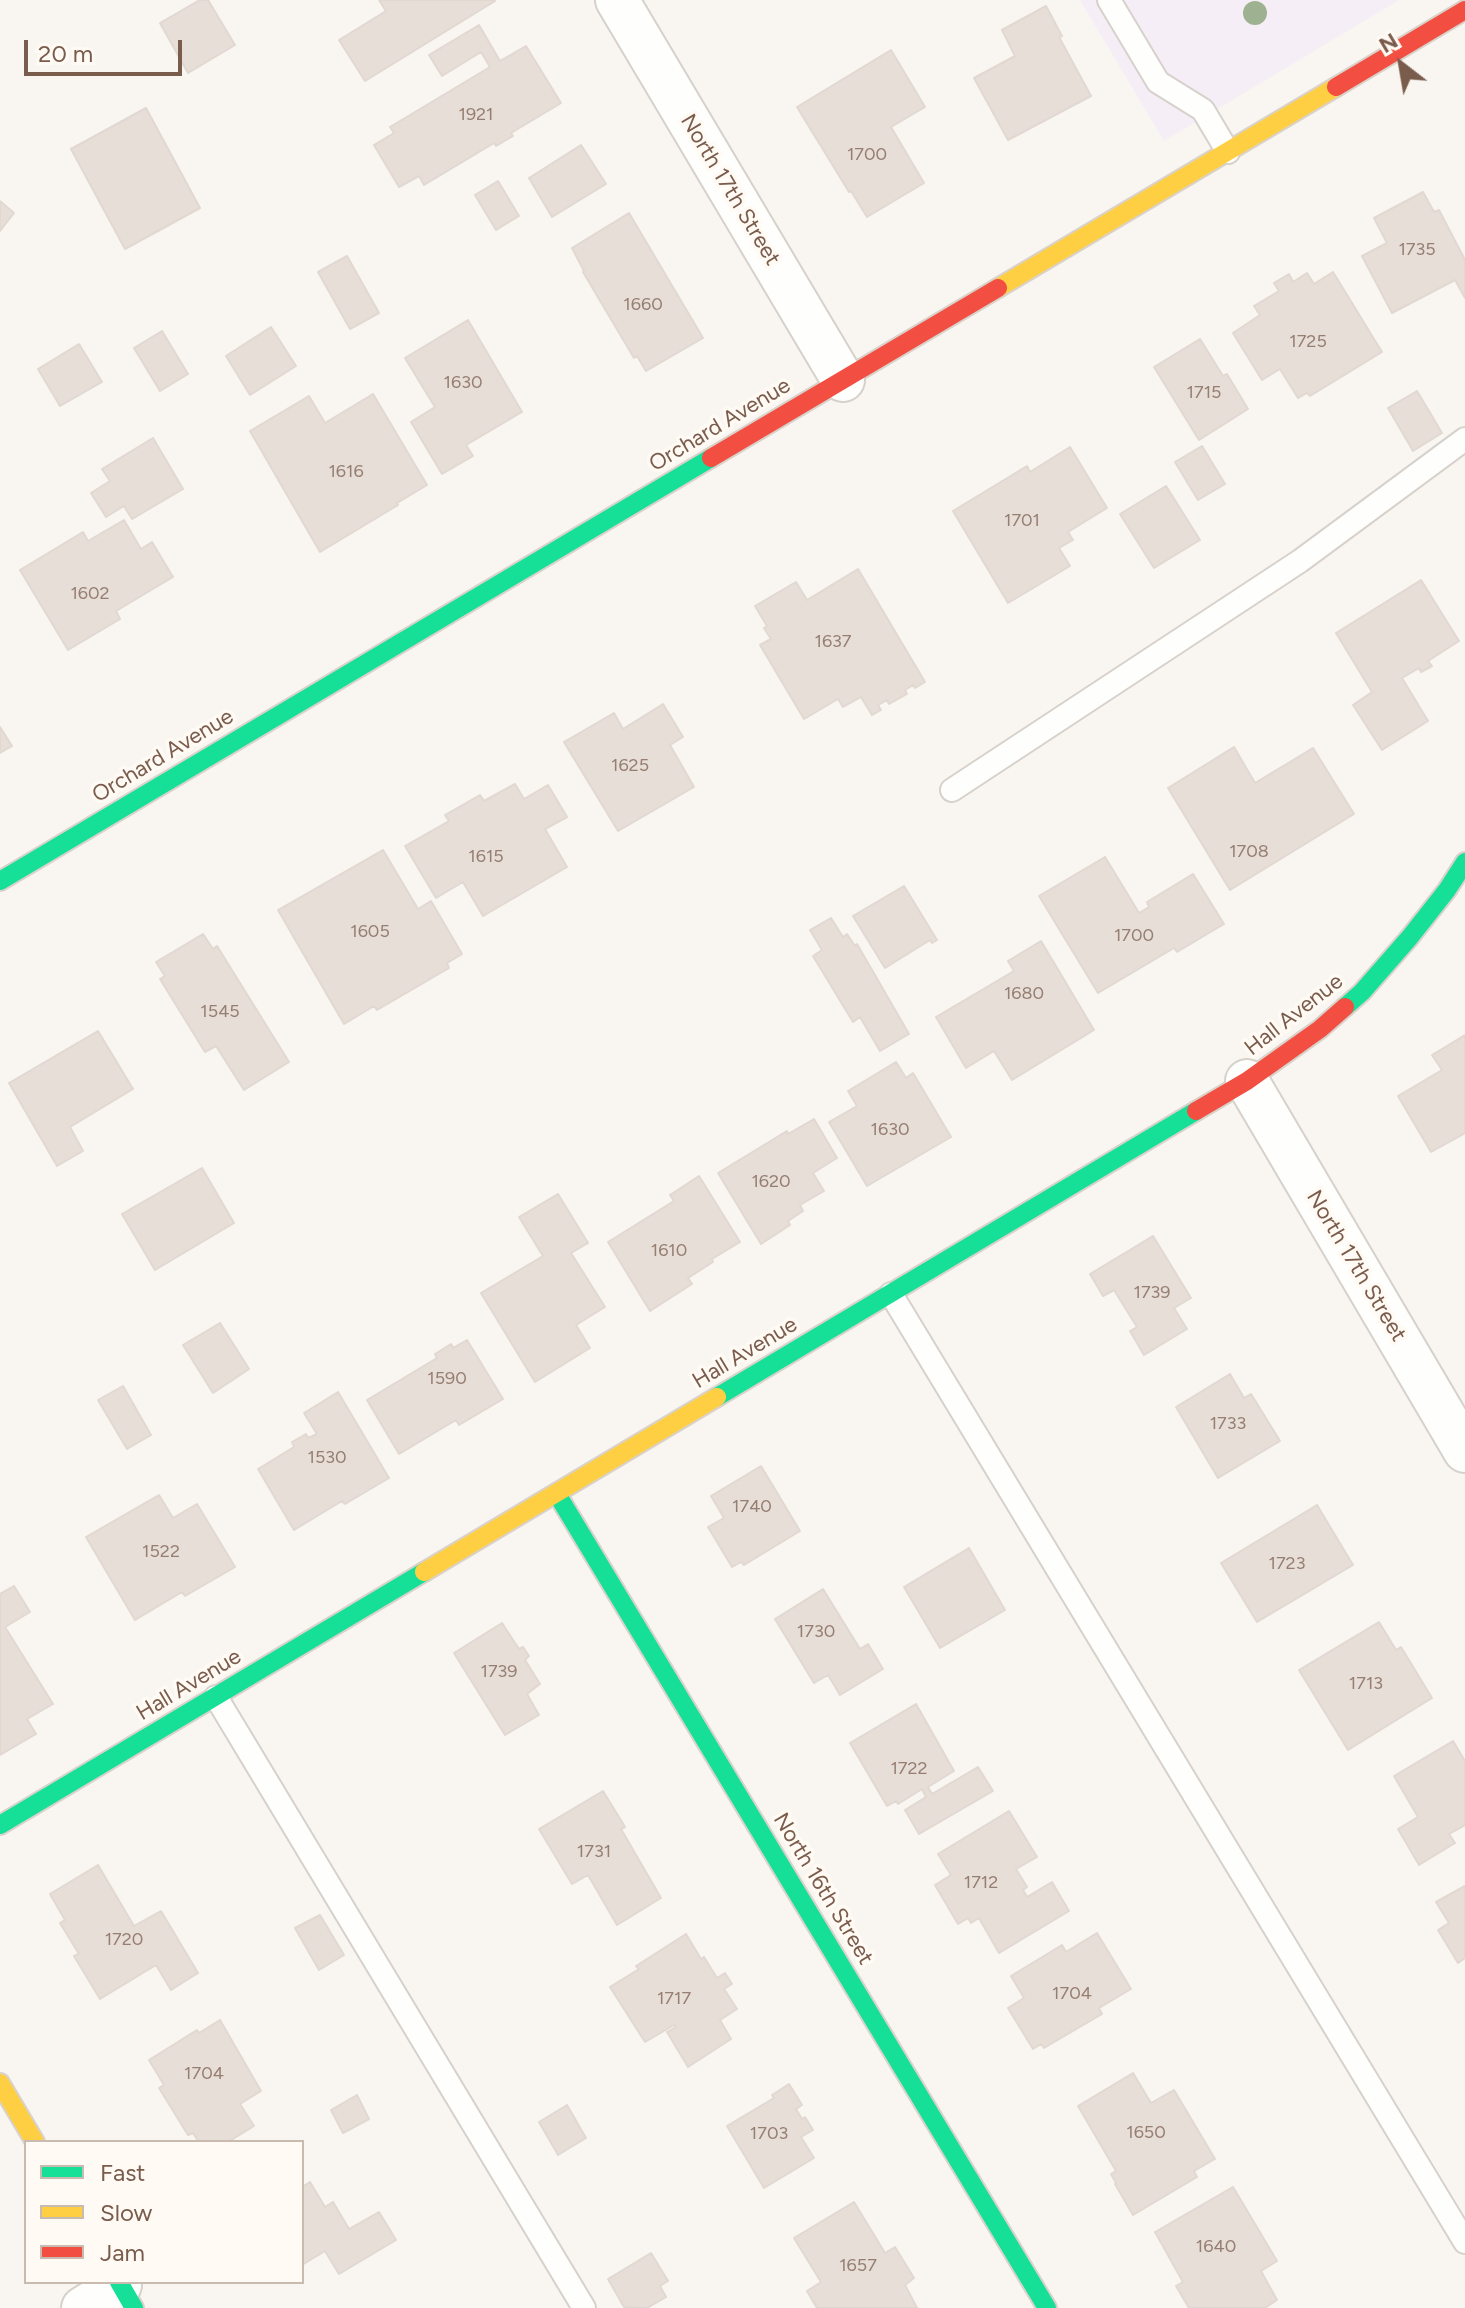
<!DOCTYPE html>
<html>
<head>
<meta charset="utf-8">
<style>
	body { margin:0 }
	#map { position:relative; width:1465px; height:2308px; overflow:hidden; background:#f9f5f0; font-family:Figtree,sans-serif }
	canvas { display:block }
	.legend { position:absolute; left:24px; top:2140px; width:280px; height:144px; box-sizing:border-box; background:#fffaf3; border:2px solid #cabbb1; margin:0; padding:10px 14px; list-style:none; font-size:24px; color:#7a5c4d }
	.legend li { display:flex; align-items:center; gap:16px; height:40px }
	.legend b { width:40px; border:2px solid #cabbb1 }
	.north { position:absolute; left:1361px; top:24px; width:80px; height:80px; -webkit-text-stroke:6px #fffaf3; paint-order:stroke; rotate:329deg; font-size:22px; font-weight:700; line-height:32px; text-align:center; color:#7a5c4d }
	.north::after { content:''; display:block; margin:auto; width:28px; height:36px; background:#7a5c4d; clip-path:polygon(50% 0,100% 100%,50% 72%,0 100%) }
	.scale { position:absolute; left:24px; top:40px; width:158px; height:36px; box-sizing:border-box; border:4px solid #7a5c4d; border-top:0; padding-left:10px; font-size:24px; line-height:28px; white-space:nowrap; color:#7a5c4d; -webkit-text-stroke:6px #fffaf3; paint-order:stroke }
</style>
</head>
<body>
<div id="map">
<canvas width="1465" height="2308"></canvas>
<ul class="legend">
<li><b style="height:10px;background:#16e098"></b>Fast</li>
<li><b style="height:10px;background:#ffcf43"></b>Slow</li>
<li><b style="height:10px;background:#f24e42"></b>Jam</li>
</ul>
<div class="north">N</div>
<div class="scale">20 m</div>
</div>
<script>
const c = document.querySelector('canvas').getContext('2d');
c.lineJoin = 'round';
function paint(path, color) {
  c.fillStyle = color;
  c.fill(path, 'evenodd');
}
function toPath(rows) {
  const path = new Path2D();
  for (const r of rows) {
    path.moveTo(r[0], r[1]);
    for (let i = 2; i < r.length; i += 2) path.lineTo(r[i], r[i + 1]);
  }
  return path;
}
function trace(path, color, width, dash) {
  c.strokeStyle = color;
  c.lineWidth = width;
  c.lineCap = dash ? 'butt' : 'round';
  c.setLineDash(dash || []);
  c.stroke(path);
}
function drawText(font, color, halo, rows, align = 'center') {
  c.font = font + ' Figtree,sans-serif';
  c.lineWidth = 7;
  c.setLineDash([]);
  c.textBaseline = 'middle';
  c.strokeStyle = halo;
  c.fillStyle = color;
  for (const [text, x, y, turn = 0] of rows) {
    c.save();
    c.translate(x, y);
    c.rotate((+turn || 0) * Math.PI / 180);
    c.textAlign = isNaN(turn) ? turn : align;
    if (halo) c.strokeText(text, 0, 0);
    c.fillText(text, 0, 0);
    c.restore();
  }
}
const education = toPath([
	[1080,0,1399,0,1164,141]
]);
const building = toPath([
	[200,0,208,0,235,45,188,73,160,23,200,0],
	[379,0,494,0,495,1,365,81,339,40,386,11,379,0],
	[1046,6,1062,36,1059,37,1091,96,1008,140,974,78,1015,56,1002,30,1046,6],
	[479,25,500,61,526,46,561,103,511,133,513,136,496,146,494,143,424,185,419,176,399,187,374,145,394,133,390,127,490,67,481,52,442,76,429,55,479,25],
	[891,50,925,107,891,127,924,183,867,217,851,191,849,192,797,107,891,50],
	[146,108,200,208,125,249,71,149,146,108],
	[581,145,606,184,552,217,529,178,581,145],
	[498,181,519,216,496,230,475,195,498,181],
	[1423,192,1434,212,1439,210,1465,260,1465,298,1455,280,1392,313,1362,256,1387,243,1374,218,1423,192],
	[0,201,14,213,0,231,0,201],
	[629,213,703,338,646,371,637,356,634,358,583,272,584,271,572,248,629,213],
	[347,256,379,313,350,329,318,272,347,256],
	[1333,272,1382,352,1310,396,1307,393,1298,398,1280,369,1262,380,1233,333,1260,315,1254,306,1279,291,1274,283,1289,274,1293,282,1307,273,1314,284,1333,272],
	[468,320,522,412,466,445,473,456,442,474,411,422,435,407,405,358,468,320],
	[271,327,296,366,250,395,226,356,271,327],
	[162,331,188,374,160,391,134,348,162,331],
	[1200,339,1223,376,1227,374,1248,409,1199,440,1154,367,1200,339],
	[79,344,102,382,60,406,38,369,79,344],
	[1417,391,1442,433,1413,451,1388,408,1417,391],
	[373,394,427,485,397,503,398,505,320,552,250,431,309,396,325,423,373,394],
	[153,438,183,489,132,519,124,506,106,517,91,493,110,481,102,469,153,438],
	[1202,446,1225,484,1198,500,1175,462,1202,446],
	[1070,447,1107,508,1068,532,1073,540,1059,548,1070,566,1008,603,953,511,1027,466,1030,472,1070,447],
	[1166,486,1200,540,1154,568,1120,514,1166,486],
	[124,520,141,549,152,542,173,577,116,611,120,619,68,650,20,570,83,532,88,541,124,520],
	[858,569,925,682,915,688,913,685,905,690,907,694,889,704,887,700,878,705,881,710,872,715,861,697,843,707,838,699,804,719,760,645,771,639,764,628,767,626,755,606,796,582,807,600,858,569],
	[1421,580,1459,641,1428,661,1432,666,1421,672,1419,668,1402,678,1428,721,1382,750,1353,705,1372,692,1336,633,1421,580],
	[663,704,683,737,670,745,694,787,618,831,564,742,614,713,623,729,663,704],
	[0,727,12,746,0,753,0,727],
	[1234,747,1255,783,1313,748,1354,814,1230,890,1168,788,1234,747],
	[515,784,524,799,548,785,567,817,545,829,567,867,483,916,463,882,436,898,405,846,449,821,445,815,480,795,484,801,515,784],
	[383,850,418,909,431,901,462,954,447,963,449,968,377,1010,374,1006,344,1024,278,910,383,850],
	[1105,857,1139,913,1149,907,1147,902,1193,874,1224,924,1177,952,1174,948,1098,993,1039,896,1105,857],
	[904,886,937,940,932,943,930,940,885,968,853,916,904,886],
	[831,918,843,937,847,934,855,946,857,944,909,1034,880,1051,860,1017,853,1022,813,956,822,950,810,930,831,918],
	[203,934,213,949,217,946,289,1062,244,1090,216,1046,205,1052,160,979,165,976,156,962,203,934],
	[1041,941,1094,1030,1012,1080,994,1051,966,1068,936,1017,1014,971,1008,961,1041,941],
	[98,1031,133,1089,70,1127,83,1151,57,1166,9,1083,98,1031],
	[1465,1035,1465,1133,1431,1152,1398,1096,1442,1070,1432,1055,1465,1035],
	[896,1062,906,1078,913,1073,951,1137,867,1186,829,1122,857,1106,848,1091,896,1062],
	[814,1119,837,1158,813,1173,824,1191,800,1205,803,1211,788,1221,790,1225,761,1244,718,1173,787,1131,788,1134,814,1119],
	[202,1168,234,1223,155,1270,122,1214,202,1168],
	[699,1176,740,1242,712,1259,713,1262,688,1278,692,1284,650,1311,608,1242,674,1201,670,1195,699,1176],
	[558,1194,588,1243,571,1253,605,1307,576,1325,590,1348,535,1382,481,1293,543,1256,519,1217,558,1194],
	[1153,1236,1191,1298,1174,1308,1187,1329,1144,1355,1130,1331,1137,1327,1114,1290,1103,1296,1090,1274,1153,1236],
	[220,1323,249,1369,213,1393,183,1345,220,1323],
	[467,1340,503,1399,459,1425,456,1420,399,1454,367,1400,437,1358,435,1354,451,1344,453,1348,467,1340],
	[1230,1374,1244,1398,1251,1394,1280,1441,1218,1478,1176,1407,1230,1374],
	[123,1386,151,1435,127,1449,98,1400,123,1386],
	[338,1392,389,1478,345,1504,342,1501,294,1530,258,1469,294,1447,292,1442,306,1434,308,1438,317,1434,304,1413,338,1392],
	[761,1466,800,1531,744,1565,741,1562,732,1567,708,1527,724,1518,711,1496,761,1466],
	[159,1495,173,1518,197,1504,235,1567,185,1596,182,1592,135,1620,86,1537,159,1495],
	[1317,1505,1353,1565,1257,1622,1221,1563,1317,1505],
	[969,1548,1005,1610,940,1648,904,1587,969,1548],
	[14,1586,30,1612,5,1627,53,1704,27,1719,36,1734,0,1755,0,1594,14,1586],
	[823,1589,860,1649,868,1644,883,1669,840,1695,828,1675,814,1683,775,1619,823,1589],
	[1379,1622,1396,1650,1401,1647,1432,1698,1348,1750,1299,1670,1379,1622],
	[502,1623,519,1649,523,1647,529,1656,525,1660,540,1684,527,1694,539,1715,505,1735,454,1653,502,1623],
	[916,1704,954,1771,928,1787,932,1794,978,1767,993,1791,919,1834,905,1810,926,1797,922,1789,898,1804,896,1801,887,1806,850,1743,916,1704],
	[1453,1741,1465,1761,1465,1825,1449,1834,1455,1843,1419,1865,1398,1829,1418,1817,1394,1776,1453,1741],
	[603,1791,625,1827,621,1829,661,1898,617,1925,588,1875,572,1884,539,1829,603,1791],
	[1009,1811,1037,1857,1016,1869,1027,1887,1023,1890,1027,1897,1052,1882,1069,1911,999,1953,979,1918,971,1923,968,1918,958,1924,935,1885,951,1875,938,1854,1009,1811],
	[98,1865,134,1926,161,1911,198,1973,171,1990,156,1965,100,1999,74,1956,79,1954,60,1923,65,1920,50,1894,98,1865],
	[1465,1886,1465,1958,1458,1963,1438,1930,1449,1923,1436,1902,1465,1886],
	[320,1915,344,1955,319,1970,295,1928,320,1915],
	[1097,1933,1131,1989,1099,2008,1102,2014,1044,2048,1041,2044,1033,2049,1008,2008,1024,1998,1011,1976,1062,1945,1066,1952,1097,1933],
	[686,1934,701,1959,704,1957,717,1978,725,1973,732,1984,724,1989,737,2009,720,2020,731,2039,688,2067,667,2032,676,2027,674,2025,645,2042,610,1987,639,1969,636,1966,686,1934],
	[220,2020,261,2091,240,2104,254,2126,228,2142,199,2142,193,2133,188,2135,159,2088,164,2085,149,2060,197,2030,199,2033,220,2020],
	[1133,2073,1151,2103,1174,2090,1215,2159,1194,2171,1197,2177,1133,2215,1115,2184,1116,2183,1111,2174,1116,2171,1078,2106,1133,2073],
	[789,2084,802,2105,796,2109,802,2119,805,2117,813,2130,801,2137,814,2158,764,2188,727,2126,774,2098,772,2095,789,2084],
	[357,2095,369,2119,343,2133,331,2110,357,2095],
	[567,2105,586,2138,558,2155,539,2122,567,2105],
	[310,2182,325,2207,333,2202,349,2229,379,2212,396,2240,339,2274,325,2251,302,2265,302,2187,310,2182],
	[1233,2187,1277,2261,1261,2271,1277,2300,1265,2308,1189,2308,1176,2286,1183,2282,1155,2232,1233,2187],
	[854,2202,885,2253,895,2247,914,2278,905,2285,917,2308,817,2308,807,2291,821,2282,794,2238,854,2202],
	[651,2253,668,2281,660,2286,666,2297,647,2308,624,2307,608,2279,651,2253]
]);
const lane = toPath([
	[1109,0,1158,82,1203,110,1228,152],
	[952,790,1300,561,1465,439],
	[891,1294,1465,2242],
	[216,1697,584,2308]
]);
const street = toPath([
	[617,0,843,380],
	[1247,1081,1465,1451],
	[83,2308,120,2285]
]);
const fast = toPath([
	[0,881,711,458],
	[1345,1007,1362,992,1410,937,1447,890,1465,862],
	[717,1397,1196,1111],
	[557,1494,1047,2308],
	[0,1825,424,1572],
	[119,2282,134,2308]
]);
const slow = toPath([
	[998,288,1336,87],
	[424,1572,717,1397],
	[0,2083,35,2142]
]);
const jam = toPath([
	[1336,87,1465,10],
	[711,458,998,288],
	[1196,1111,1247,1081,1320,1029,1345,1007]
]);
const trees = [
	[1255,13]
];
const numberNames = [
	["1921",476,115],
	["1700",867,155],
	["1735",1417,250],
	["1660",643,305],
	["1725",1308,342],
	["1630",463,383],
	["1715",1204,393],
	["1616",346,472],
	["1701",1022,521],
	["1602",90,594],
	["1637",833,642],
	["1625",630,766],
	["1708",1249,852],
	["1615",486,857],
	["1605",370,932],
	["1700",1134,936],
	["1680",1024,994],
	["1545",220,1012],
	["1630",890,1130],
	["1620",771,1182],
	["1610",669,1251],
	["1739",1152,1293],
	["1590",447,1379],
	["1733",1228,1424],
	["1530",327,1458],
	["1740",752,1507],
	["1522",161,1552],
	["1723",1287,1564],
	["1730",816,1632],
	["1739",499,1672],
	["1713",1366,1684],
	["1722",909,1769],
	["1731",594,1852],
	["1712",981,1883],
	["1720",124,1940],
	["1704",1072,1994],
	["1717",674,1999],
	["1704",204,2074],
	["1650",1146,2133],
	["1703",769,2134],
	["1640",1216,2247],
	["1657",858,2266]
];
const streetNames = [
	["North 17th Street",730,190,59],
	["Orchard Avenue",720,425,-31],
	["Orchard Avenue",163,756,-31],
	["Hall Avenue",1294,1015,-38],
	["North 17th Street",1356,1266,59],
	["Hall Avenue",745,1353,-31],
	["Hall Avenue",189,1685,-31],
	["North 16th Street",823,1889,59]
];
paint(education, '#f6eef6');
paint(building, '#e6ded7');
trace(building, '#e2d8d2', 2);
trace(lane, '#d7d1cb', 26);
trace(street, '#d7d1cb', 46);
trace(fast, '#d9d2cb', 22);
trace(slow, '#d9d2cb', 22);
trace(jam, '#d9d2cb', 22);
trace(lane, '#fefefd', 22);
trace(street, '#fefefd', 42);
trace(fast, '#16e098', 18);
trace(slow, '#ffcf43', 18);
trace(jam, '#f24e42', 18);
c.fillStyle = '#9eb190';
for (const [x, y] of trees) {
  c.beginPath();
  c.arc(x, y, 12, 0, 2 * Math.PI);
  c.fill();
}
drawText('18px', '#977e72', null, numberNames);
drawText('22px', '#7a5c4d', '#fffaf3', streetNames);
</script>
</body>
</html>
